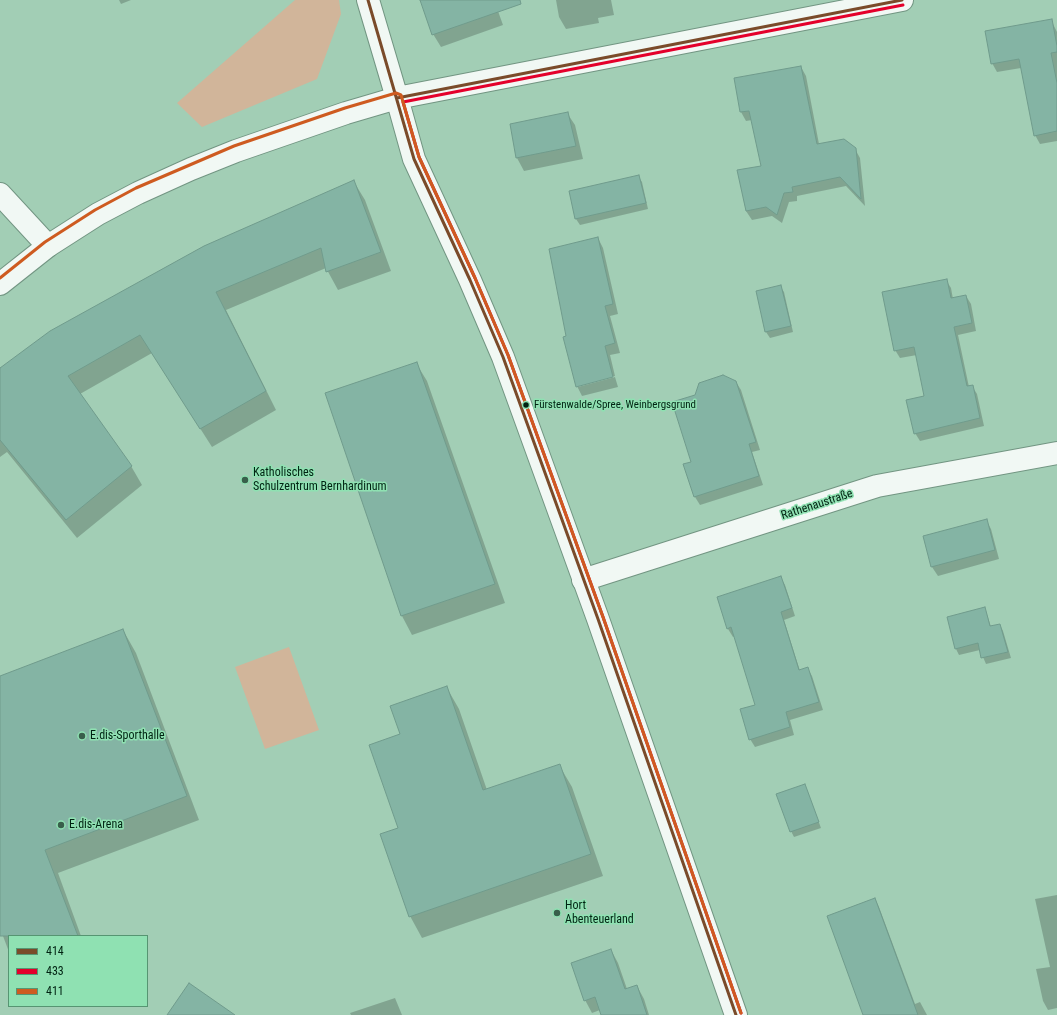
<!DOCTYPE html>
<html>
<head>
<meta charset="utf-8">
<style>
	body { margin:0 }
	#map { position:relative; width:1057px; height:1015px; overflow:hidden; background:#a2ceb5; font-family:"Roboto Condensed",sans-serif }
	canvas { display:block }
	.legend { position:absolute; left:8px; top:935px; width:140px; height:72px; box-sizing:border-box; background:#8fe1b2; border:1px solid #569572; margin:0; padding:5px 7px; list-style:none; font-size:12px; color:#002312 }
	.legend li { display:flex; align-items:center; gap:8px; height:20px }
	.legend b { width:20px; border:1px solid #569572 }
</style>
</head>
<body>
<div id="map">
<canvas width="1057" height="1015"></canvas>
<ul class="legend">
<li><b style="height:5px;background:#7a4b2a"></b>414</li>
<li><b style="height:5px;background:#e4002b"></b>433</li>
<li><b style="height:5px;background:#ce5b20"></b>411</li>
</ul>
</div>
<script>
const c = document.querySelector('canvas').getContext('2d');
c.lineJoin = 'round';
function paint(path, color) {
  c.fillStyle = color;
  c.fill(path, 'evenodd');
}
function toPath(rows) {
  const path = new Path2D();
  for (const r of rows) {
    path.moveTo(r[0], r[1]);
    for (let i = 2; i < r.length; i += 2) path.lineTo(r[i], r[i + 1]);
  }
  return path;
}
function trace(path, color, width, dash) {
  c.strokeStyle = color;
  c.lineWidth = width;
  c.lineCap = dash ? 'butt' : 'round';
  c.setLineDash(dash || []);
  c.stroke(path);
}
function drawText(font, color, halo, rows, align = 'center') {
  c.font = font + ' "Roboto Condensed",sans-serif';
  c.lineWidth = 3;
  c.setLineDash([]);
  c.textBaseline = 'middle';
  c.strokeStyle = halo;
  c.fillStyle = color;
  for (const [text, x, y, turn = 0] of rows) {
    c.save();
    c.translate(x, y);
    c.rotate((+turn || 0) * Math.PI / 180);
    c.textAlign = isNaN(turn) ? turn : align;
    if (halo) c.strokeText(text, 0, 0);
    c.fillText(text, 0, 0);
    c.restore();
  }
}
const green = toPath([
	[295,0,339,0,341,14,317,79,202,127,177,103],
	[289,647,319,730,265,749,235,667]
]);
const shadow = toPath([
	[119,0,131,0,121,4],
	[421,0,494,0,503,25,441,47,433,34],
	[556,0,611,0,614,15,598,18,599,23,566,29,559,17],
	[1051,20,1057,32,1057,141,1040,144,1035,135,1021,68,997,72,992,63],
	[801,67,806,76,819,144,855,149,860,158,865,206,846,186,797,196,797,201,789,202,782,223,772,216,752,220,746,211,738,171,762,167,752,120,746,121,741,112,736,79],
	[567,113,575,125,583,159,524,171,517,158,511,125],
	[638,176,642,182,648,209,580,225,576,219,570,192],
	[354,182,365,200,391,271,338,290,326,268,226,310,276,410,212,447,152,353,80,394,131,466,142,485,77,538,7,452,0,457,0,369],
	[598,238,603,248,618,314,610,316,620,353,610,355,615,376,578,385,578,387,615,377,618,387,582,396,577,386,567,337],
	[946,280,951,288,953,299,966,296,971,304,976,331,958,335,969,387,972,386,977,394,984,426,920,441,915,433,925,396,917,355,900,358,895,350],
	[780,286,784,292,793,332,770,338,766,332],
	[416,363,427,381,505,603,412,635,402,616,326,394],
	[736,382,741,390,760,450,752,452,763,485,700,505,695,497,685,465,692,463],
	[986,520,991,529,999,559,938,576,932,567,924,537],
	[781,578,785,585,795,616,784,620,800,671,808,669,812,676,823,710,790,720,794,735,755,747,750,739,756,706,735,636,733,637,728,629,718,598],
	[985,608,991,627,1000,625,1003,631,1011,658,986,664,980,650,959,655,956,649,948,618],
	[123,630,136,653,199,820,58,873,81,936,9,936,9,952,0,928,0,677],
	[447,688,459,709,487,790,559,765,572,787,603,876,422,938,410,916,399,829,401,735],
	[805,785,821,828,794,837,791,831],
	[1057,895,1057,1008,1048,1010,1043,1001,1036,969,1050,967,1035,899],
	[875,899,879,907,915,1004,920,1002,927,1015,864,1015],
	[611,950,618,963,627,989,637,986,644,999,649,1015,602,1015,600,1010,592,1013,585,1000],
	[395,998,402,1015,351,1015,350,1013]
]);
const building = toPath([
	[420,0,520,0,521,4,432,35,420,0],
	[1052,19,1057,46,1057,52,1051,53,1057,83,1057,131,1034,136,1019,59,991,64,985,31,1052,19],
	[801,66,817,144,844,139,856,148,861,199,840,177,792,187,793,192,784,193,777,215,766,207,746,211,737,170,761,166,749,111,740,112,734,78,801,66],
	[568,112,576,146,516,158,510,124,568,112],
	[639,175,646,203,575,219,569,191,639,175],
	[354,180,381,252,326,272,321,248,216,292,266,391,200,429,140,335,68,376,132,466,66,520,0,440,0,368,50,331,204,246,354,180],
	[598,237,613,304,605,306,615,343,605,346,613,377,576,387,563,337,566,336,549,249,598,237],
	[947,279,951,298,966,295,972,323,954,327,967,386,973,385,980,418,914,434,906,400,924,396,914,347,894,351,882,292,947,279],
	[781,285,791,326,765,332,756,291,781,285],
	[417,362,495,584,401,616,325,393,417,362],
	[723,375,736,381,756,442,749,444,759,476,694,497,683,464,691,462,672,402,695,395,699,383,723,375],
	[987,519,995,550,931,567,923,536,987,519],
	[781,576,792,608,781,612,799,670,808,667,819,702,786,712,790,727,749,740,740,709,755,705,731,627,727,629,717,597,781,576],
	[985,607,990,626,1000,624,1008,652,981,658,978,643,955,649,947,617,985,607],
	[123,629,187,796,45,850,78,936,0,936,0,676,123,629],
	[447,686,483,790,560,764,591,854,409,917,380,834,398,828,369,745,400,734,390,706,447,686],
	[805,784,819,822,790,832,776,794,805,784],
	[875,898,918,1015,863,1015,827,916,875,898],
	[611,949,625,989,637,985,647,1015,601,1015,595,997,584,1001,571,963,611,949],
	[189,983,235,1015,167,1015,189,983]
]);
const street = toPath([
	[0,194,48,246],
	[583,580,877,486,1057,453]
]);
const secondary = toPath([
	[0,284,48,246,98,214,138,193,191,169,236,151,346,113,397,98,414,159,470,280,503,357,598,619,736,1015]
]);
const primary = toPath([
	[368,0,397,98,902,0]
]);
const bus1 = toPath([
	[368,0,414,159,470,280,503,357,598,619,736,1015],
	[397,98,902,0]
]);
const bus2 = toPath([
	[741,1013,603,617,508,355,475,278,419,157,403,102,903,5]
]);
const bus3 = toPath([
	[0,278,45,242,95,210,136,188,234,146,345,108,396,93,401,95,419,157,475,278,508,355,603,617,741,1013]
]);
const markers = [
	[526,405,3.5,"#002312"],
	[245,480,4,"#395f4b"],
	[82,736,4,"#395f4b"],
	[61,825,4,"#395f4b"],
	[557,913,4,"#395f4b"]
];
const busNames = [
	["Fürstenwalde/Spree, Weinbergsgrund",534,405]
];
const poiNames = [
	["Katholisches",253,473],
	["Schulzentrum Bernhardinum",253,487],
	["E.dis-Sporthalle",90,736],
	["E.dis-Arena",69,825],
	["Hort",565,906],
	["Abenteuerland",565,920]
];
const streetNames = [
	["Rathenaustraße",817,505,-18]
];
paint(green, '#d1b59a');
paint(shadow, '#0003');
paint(building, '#84b4a4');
trace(building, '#709b8c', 1);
trace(street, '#729582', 24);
trace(secondary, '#729582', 24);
trace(primary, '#729582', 24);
trace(street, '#f1f8f4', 22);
trace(secondary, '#f1f8f4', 22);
trace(primary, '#f1f8f4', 22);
trace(bus1, '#7a4b2a', 3);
trace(bus2, '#e4002b', 3);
trace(bus3, '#ce5b20', 3);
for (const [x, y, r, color] of markers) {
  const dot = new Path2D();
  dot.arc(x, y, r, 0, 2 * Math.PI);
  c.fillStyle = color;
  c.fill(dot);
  trace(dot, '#8fe1b2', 1.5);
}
drawText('11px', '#002312', '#8fe1b2', busNames, 'left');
drawText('12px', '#002312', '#8fe1b2', poiNames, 'left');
drawText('12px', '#002312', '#8fe1b2', streetNames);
</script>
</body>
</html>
